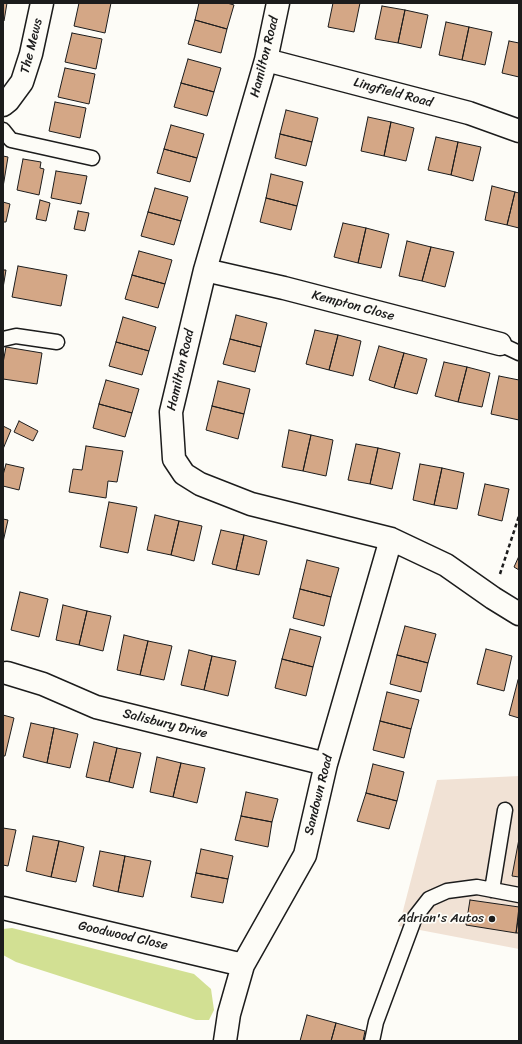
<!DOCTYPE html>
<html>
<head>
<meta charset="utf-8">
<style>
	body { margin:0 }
	#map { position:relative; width:522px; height:1044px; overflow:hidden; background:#fdfcf7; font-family:Sriracha,sans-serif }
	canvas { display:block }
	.frame { position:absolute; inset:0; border:4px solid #1c1c1c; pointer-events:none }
</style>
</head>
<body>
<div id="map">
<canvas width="522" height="1044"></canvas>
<div class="frame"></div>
</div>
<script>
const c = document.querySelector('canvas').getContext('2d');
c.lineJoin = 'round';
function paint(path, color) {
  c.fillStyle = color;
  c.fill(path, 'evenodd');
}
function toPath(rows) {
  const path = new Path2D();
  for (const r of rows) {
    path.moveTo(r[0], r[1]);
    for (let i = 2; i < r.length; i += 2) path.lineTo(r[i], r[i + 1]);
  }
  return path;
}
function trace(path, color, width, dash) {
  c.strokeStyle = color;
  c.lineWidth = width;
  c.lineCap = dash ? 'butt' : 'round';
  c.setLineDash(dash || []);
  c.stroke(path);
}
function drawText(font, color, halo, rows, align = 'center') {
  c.font = font + ' Sriracha,sans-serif';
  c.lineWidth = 3.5;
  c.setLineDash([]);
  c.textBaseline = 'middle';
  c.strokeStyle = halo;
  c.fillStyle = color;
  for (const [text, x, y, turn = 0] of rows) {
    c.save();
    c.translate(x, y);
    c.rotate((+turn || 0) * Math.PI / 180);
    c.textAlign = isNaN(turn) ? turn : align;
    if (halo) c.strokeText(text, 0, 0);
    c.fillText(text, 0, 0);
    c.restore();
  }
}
const built = toPath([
	[519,776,519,949,399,926,437,780]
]);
const green = toPath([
	[12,928,194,974,211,989,214,1010,209,1020,196,1020,16,962,3,955,3,929]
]);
const building = toPath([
	[3,3,7,3,4,21,3,21,3,3],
	[79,3,111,3,105,33,74,26,79,3],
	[199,3,227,3,234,5,227,29,195,20,199,3],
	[333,3,360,3,354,32,328,27,333,3],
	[382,6,405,10,398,43,375,39,382,6],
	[405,10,428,15,421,48,398,43,405,10],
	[195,20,227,29,221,53,188,44,195,20],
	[446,22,469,27,462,60,439,55,446,22],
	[469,27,492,32,485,65,462,60,469,27],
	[72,33,102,39,96,69,65,62,72,33],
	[509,41,519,43,519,77,502,73,509,41],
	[188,59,221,68,214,92,181,83,188,59],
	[65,68,95,74,89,104,58,97,65,68],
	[181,83,214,92,207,116,174,107,181,83],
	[55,102,86,108,80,138,49,131,55,102],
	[286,110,318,118,312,142,280,134,286,110],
	[368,117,391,122,384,156,361,151,368,117],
	[391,122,414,128,406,161,384,156,391,122],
	[171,125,204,134,197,158,164,149,171,125],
	[280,134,312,142,306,166,275,158,280,134],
	[436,137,458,142,451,175,428,170,436,137],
	[458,142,481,147,473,181,451,175,458,142],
	[164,149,197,158,190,182,157,173,164,149],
	[3,156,8,157,3,187,3,156],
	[23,159,41,162,40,168,44,169,39,195,17,190,23,159],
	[56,171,87,176,81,204,51,198,56,171],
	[271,174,303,182,297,206,266,198,271,174],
	[492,186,515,192,507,225,485,220,492,186],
	[155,188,188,197,181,221,148,212,155,188],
	[515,192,519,193,519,228,507,225,515,192],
	[266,198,297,206,291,230,260,222,266,198],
	[40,200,50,203,46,221,36,219,40,200],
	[3,202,10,204,6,222,3,222,3,202],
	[78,211,89,213,85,231,74,229,78,211],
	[148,212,181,221,174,245,141,236,148,212],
	[343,223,366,228,358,263,334,257,343,223],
	[366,228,389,234,381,268,358,263,366,228],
	[407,241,431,247,422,281,399,276,407,241],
	[431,247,454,252,445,287,422,281,431,247],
	[139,251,172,260,165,284,132,275,139,251],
	[18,266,67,275,61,306,12,297,18,266],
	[3,270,6,270,3,288,3,270],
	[132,275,165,284,158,308,125,299,132,275],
	[236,315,267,323,261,347,230,339,236,315],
	[123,317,156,327,149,351,116,342,123,317],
	[315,330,338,335,329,370,306,364,315,330],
	[338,335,361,341,353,376,329,370,338,335],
	[230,339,261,347,255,372,223,364,230,339],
	[116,342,149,351,142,375,109,366,116,342],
	[379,346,404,353,394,388,369,380,379,346],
	[6,347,42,353,37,384,3,379,3,363,6,347],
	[404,353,427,359,417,394,394,388,404,353],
	[444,362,467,367,458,402,435,396,444,362],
	[467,367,490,373,482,407,458,402,467,367],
	[499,376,519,380,519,420,491,414,499,376],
	[106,380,139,389,132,413,99,404,106,380],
	[218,381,250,389,244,414,212,406,218,381],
	[99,404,132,413,125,437,93,428,99,404],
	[212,406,244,414,238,439,206,430,212,406],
	[19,421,38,431,33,441,14,432,19,421],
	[3,426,11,430,3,449,3,426],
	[289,430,311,435,303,471,282,467,289,430],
	[311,435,333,440,326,476,303,471,311,435],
	[356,444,378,448,370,484,348,480,356,444],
	[86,446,123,451,117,482,108,481,106,498,69,492,73,469,82,470,86,446],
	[378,448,400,453,392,489,370,484,378,448],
	[6,464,24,468,19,490,3,486,3,475,6,464],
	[420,464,442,468,434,505,413,500,420,464],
	[442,468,464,473,457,509,434,505,442,468],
	[485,484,509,489,502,521,478,515,485,484],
	[109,502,137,507,128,553,100,547,109,502],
	[155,515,179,521,171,555,147,550,155,515],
	[3,519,8,520,3,542,3,519],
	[179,521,202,526,194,561,171,555,179,521],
	[221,530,244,535,236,570,212,564,221,530],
	[244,535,267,541,259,575,236,570,244,535],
	[519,556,519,570,514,567,519,556],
	[307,560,339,568,331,597,300,589,307,560],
	[300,589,331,597,324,626,293,618,300,589],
	[20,592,48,599,39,637,11,630,20,592],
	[63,605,87,611,79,645,56,640,63,605],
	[87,611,111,616,103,651,79,645,87,611],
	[405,626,436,634,428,663,397,655,405,626],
	[290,629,321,637,313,667,282,659,290,629],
	[124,635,148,641,140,675,117,670,124,635],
	[148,641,172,646,164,680,140,675,148,641],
	[486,649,512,656,504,691,477,684,486,649],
	[189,650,212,656,204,690,181,685,189,650],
	[397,655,428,663,421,692,390,684,397,655],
	[212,656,236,661,228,696,204,690,212,656],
	[282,659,313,667,306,696,275,688,282,659],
	[518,680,519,680,519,718,509,715,518,680],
	[387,692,419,700,411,729,380,721,387,692],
	[3,715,14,718,5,756,3,756,3,715],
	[380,721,411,729,404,758,373,750,380,721],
	[31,723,54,728,47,763,23,757,31,723],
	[54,728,78,734,70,768,47,763,54,728],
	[94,742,117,748,109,782,86,777,94,742],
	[117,748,141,753,133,788,109,782,117,748],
	[157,757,181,763,173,797,150,792,157,757],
	[181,763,205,768,197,803,173,797,181,763],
	[373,764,404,772,397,801,366,793,373,764],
	[246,792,278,799,272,822,241,816,246,792],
	[366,793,397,801,389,829,357,821,366,793],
	[241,816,272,822,268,847,235,840,241,816],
	[3,828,16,830,8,866,3,865,3,828],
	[33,836,59,841,51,877,26,871,33,836],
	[519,839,519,877,512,876,519,839],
	[59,841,84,847,76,882,51,877,59,841],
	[201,849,233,856,228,879,196,873,201,849],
	[100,851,125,856,118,892,93,886,100,851],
	[125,856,151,861,143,897,118,892,125,856],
	[196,873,228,879,223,903,191,897,196,873],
	[470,900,519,907,516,933,466,925,470,900],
	[519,914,519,933,516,933,519,914],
	[307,1015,336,1023,331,1041,300,1041,307,1015],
	[336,1023,365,1031,363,1041,331,1041,336,1023]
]);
const path = toPath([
	[500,574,519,516]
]);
const lane = toPath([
	[3,130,11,140,92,158],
	[3,339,16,336,57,342],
	[500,344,519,353],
	[492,890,505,810],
	[372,1041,376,1022,415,917,429,899,447,891,477,887,519,895]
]);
const street = toPath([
	[278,3,266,60,205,270,171,412,174,459,184,474,200,484,251,504,391,539,446,565,493,598,519,614],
	[266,60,469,113,519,131],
	[3,105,8,101,22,82,31,54,42,3],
	[205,270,284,288,500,344],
	[7,673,43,684,96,707,326,764],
	[3,908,243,965],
	[225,1041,229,1014,243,965,305,855,326,764,391,539]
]);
const markers = [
	[492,919,4,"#1c1c1c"]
];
const streetNames = [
	["The Mews",32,46,-76],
	["Hamilton Road",265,57,-76],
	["Lingfield Road",393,93,15],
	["Kempton Close",353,306,15],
	["Hamilton Road",181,370,-77],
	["Salisbury Drive",165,724,14],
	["Sandown Road",319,795,-76],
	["Goodwood Close",123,936,13]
];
const poiNames = [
	["Adrian's Autos",484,919]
];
paint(built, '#f1e2d5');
paint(green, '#d2e093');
paint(building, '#d4a786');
trace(building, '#1c1c1c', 1);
trace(lane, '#1c1c1c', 17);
trace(street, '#1c1c1c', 25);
trace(path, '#1c1c1c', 2.5, [4, 3]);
trace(lane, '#fdfcf7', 14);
trace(street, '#fdfcf7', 22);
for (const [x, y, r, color] of markers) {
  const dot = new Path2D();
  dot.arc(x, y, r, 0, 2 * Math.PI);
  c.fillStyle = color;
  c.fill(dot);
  trace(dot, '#fdfcf7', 1.5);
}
drawText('13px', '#1c1c1c', '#fdfcf7', streetNames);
drawText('13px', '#1c1c1c', '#fdfcf7', poiNames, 'right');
</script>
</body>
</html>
